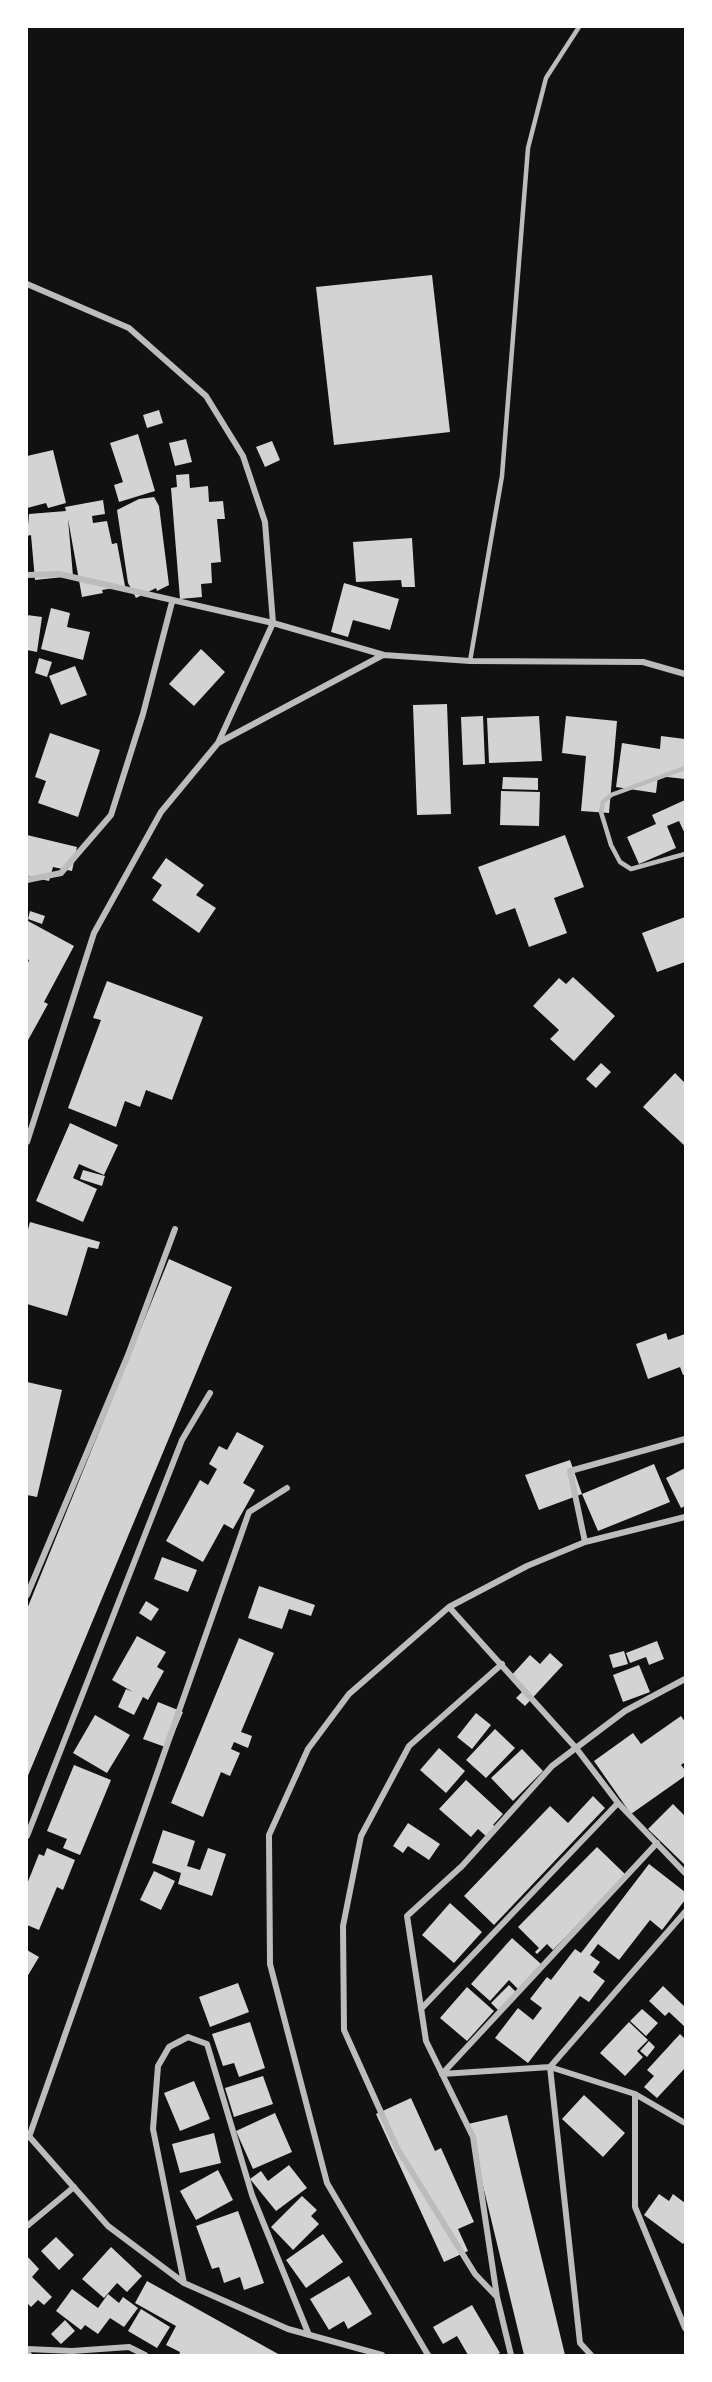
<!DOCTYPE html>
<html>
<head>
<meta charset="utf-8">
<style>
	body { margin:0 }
	#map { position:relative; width:712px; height:2382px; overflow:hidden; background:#111; font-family:Jost,sans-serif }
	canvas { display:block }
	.frame { position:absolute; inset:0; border:28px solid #fff; pointer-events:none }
</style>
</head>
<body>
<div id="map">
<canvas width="712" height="2382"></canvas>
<div class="frame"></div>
</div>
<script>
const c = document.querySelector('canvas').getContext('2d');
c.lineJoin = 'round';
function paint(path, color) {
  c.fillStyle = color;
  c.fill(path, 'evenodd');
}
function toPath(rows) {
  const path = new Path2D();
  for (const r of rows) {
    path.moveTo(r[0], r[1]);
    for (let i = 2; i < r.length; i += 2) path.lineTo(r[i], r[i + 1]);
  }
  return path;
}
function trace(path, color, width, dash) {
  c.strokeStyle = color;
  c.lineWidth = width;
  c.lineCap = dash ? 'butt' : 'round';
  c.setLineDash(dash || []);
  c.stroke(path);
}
const building = toPath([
	[432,275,450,432,334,445,316,287],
	[159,410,163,423,147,428,143,415],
	[138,434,155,491,119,502,114,485,123,482,110,443],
	[186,439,192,462,175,466,169,443],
	[272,441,280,460,265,467,256,447],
	[53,450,66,503,48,508,46,503,27,508,27,456],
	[189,474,190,488,208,486,209,502,223,501,225,519,217,519,221,562,211,563,212,583,201,584,202,597,180,599,171,488,177,487,176,475],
	[154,497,159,506,169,585,157,591,156,588,136,598,128,583,117,510,139,499],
	[103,500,105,514,92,516,93,523,107,521,112,544,117,543,125,586,102,590,103,593,82,597,68,519,73,576,35,580,31,535,27,536,29,514,66,511,65,507],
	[412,538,415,587,402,587,401,580,356,582,353,542],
	[344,583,399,599,390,630,353,620,348,637,331,632],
	[51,608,70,613,67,627,90,632,83,660,41,649],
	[27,615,42,617,37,652,27,650],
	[201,649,225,672,194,706,169,684],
	[39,658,52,662,47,677,35,673],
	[75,666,87,695,61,705,49,676],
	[447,704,451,814,417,815,413,705],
	[483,716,485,764,463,765,461,717],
	[539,716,542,761,489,763,487,718],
	[566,716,617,721,609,813,581,811,586,756,562,753],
	[50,733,100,750,78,817,38,803,46,781,35,777],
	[661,736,685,739,685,779,658,776,656,793,616,787,622,743,660,749],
	[503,777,538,778,538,790,502,789],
	[501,791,540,792,539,826,500,825],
	[685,800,685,834,679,821,667,826,676,848,639,864,627,837,656,824,652,815],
	[27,835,77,847,72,871,53,867,49,881,27,876],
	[565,835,584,887,554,898,567,933,529,947,515,908,496,915,478,867],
	[166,858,204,885,196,895,216,908,199,933,152,900,162,885,152,878],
	[30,911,45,916,42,924,28,919],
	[685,917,685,962,657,972,642,933],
	[28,921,74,946,44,1002,48,1004,27,1042,27,965,29,960,27,959],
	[573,977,615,1016,574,1061,550,1039,559,1030,533,1006,559,978,566,984],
	[107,981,203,1017,172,1100,146,1090,140,1107,125,1101,116,1127,68,1108,101,1020,93,1018],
	[601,1063,611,1072,596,1088,586,1079],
	[675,1073,685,1083,685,1146,643,1107],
	[70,1123,118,1145,104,1175,79,1164,73,1178,97,1189,83,1222,36,1201],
	[83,1170,105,1176,102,1186,80,1179],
	[30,1222,100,1242,98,1249,88,1247,67,1316,27,1304,27,1233],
	[169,1259,232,1287,27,1778,27,1609],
	[666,1333,668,1340,685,1334,685,1374,683,1375,680,1367,648,1379,636,1344],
	[27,1382,62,1390,37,1497,27,1495],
	[237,1432,264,1446,243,1483,255,1490,233,1529,224,1524,203,1562,166,1541,200,1480,208,1485,217,1469,209,1464,219,1446,227,1450],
	[570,1460,582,1494,539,1510,525,1475],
	[654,1464,670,1502,598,1531,582,1494],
	[685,1468,685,1506,681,1508,666,1478],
	[162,1557,197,1570,188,1592,154,1579],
	[259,1586,315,1605,311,1616,289,1609,282,1629,248,1618],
	[146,1601,159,1609,151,1621,139,1613],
	[137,1636,166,1652,157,1667,164,1671,148,1700,143,1697,134,1715,118,1707,126,1689,133,1692,112,1680],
	[239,1638,274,1653,241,1732,252,1736,248,1748,234,1742,231,1749,240,1753,230,1776,221,1772,203,1817,171,1803],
	[657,1641,664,1659,649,1665,646,1657,630,1663,626,1653],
	[624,1651,628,1664,613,1668,609,1655],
	[550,1653,563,1665,525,1706,516,1698,524,1690,510,1677,530,1655,540,1664],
	[639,1665,650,1692,623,1702,613,1675],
	[158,1702,183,1712,168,1748,143,1739],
	[476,1713,491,1725,472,1749,457,1737],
	[95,1715,130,1735,107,1773,73,1753],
	[681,1716,685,1722,685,1762,681,1765,685,1770,685,1776,631,1814,594,1761,633,1733,641,1744],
	[495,1729,515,1748,486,1778,466,1760],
	[439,1748,465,1771,446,1793,420,1770],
	[522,1749,543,1771,513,1801,491,1778],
	[74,1765,111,1780,80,1855,63,1848,67,1839,47,1831],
	[466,1780,503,1814,493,1825,496,1827,487,1837,478,1829,471,1837,439,1809],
	[593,1796,605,1808,494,1925,464,1896,550,1806,568,1823],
	[673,1804,685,1816,685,1865,648,1829],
	[408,1823,440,1844,429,1860,408,1846,403,1853,393,1846],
	[163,1830,195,1841,187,1866,200,1870,208,1848,226,1854,212,1896,178,1884,181,1873,152,1863],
	[597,1847,626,1875,553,1950,547,1944,537,1954,535,1952,539,1948,518,1927],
	[47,1848,75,1860,63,1890,57,1887,39,1930,27,1925,27,1884,39,1854,44,1856],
	[649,1864,685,1892,685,1900,662,1930,650,1920,619,1960,598,1944,590,1955,600,1962,593,1972,605,1981,589,2002,580,1996,528,2063,495,2038,518,2008,533,2020,542,2008,530,1999,547,1977,551,1980,575,1949,581,1953],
	[154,1871,175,1881,161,1910,140,1900],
	[450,1903,482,1932,454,1963,422,1935],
	[512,1938,541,1964,518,1989,509,1980,490,2001,471,1984],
	[27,1950,39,1957,27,1977],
	[238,1983,249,2012,210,2027,199,1997],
	[509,1985,517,1993,499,2011,491,2003],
	[663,1986,685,2007,685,2027,669,2012,665,2016,649,2001],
	[467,1987,494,2011,467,2041,440,2018],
	[642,2009,658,2023,646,2036,630,2021],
	[250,2022,265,2068,239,2077,234,2063,223,2066,212,2034],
	[629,2022,648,2040,637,2051,643,2057,625,2076,600,2053],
	[680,2034,685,2039,685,2068,657,2098,644,2087,654,2076,647,2070],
	[649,2041,655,2047,647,2057,640,2051],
	[263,2076,273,2104,234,2117,225,2088],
	[194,2081,210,2119,180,2131,164,2093],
	[584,2095,625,2133,603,2157,562,2119],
	[411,2098,435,2151,441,2148,474,2222,458,2229,468,2251,444,2262,376,2114],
	[275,2113,292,2152,253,2169,236,2131],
	[507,2115,565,2355,524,2355,468,2124],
	[214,2133,221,2163,180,2173,172,2144],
	[289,2165,307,2188,276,2211,250,2179,261,2171,268,2181],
	[218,2170,233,2200,196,2220,180,2191],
	[659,2194,669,2201,673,2194,685,2203,685,2241,683,2244,644,2215],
	[302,2196,317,2210,311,2216,319,2224,293,2250,271,2227],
	[238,2211,264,2283,244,2290,240,2277,224,2283,219,2267,212,2269,196,2226],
	[323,2234,343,2262,306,2288,286,2260],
	[56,2237,74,2255,59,2270,41,2251],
	[111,2247,142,2276,127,2292,117,2283,104,2298,82,2279],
	[27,2256,39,2269,32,2277,52,2297,44,2305,38,2300,31,2307,27,2303],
	[349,2276,372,2314,348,2329,344,2321,329,2330,310,2299],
	[147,2281,280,2355,179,2355,180,2352,166,2345,176,2326,135,2303],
	[72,2289,98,2308,108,2294,119,2303,123,2297,138,2308,124,2327,110,2318,98,2334,85,2325,81,2330,56,2311],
	[472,2305,500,2353,496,2355,468,2355,457,2336,443,2344,433,2327],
	[141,2309,170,2327,157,2348,128,2331],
	[65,2320,75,2331,61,2344,51,2334]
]);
const service = toPath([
	[470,661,502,476,528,148,546,78,579,27],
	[685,768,611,795,603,802,601,812,611,845,620,862,631,869,685,854]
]);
const minor = toPath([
	[27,284,129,328,206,396,243,456,265,522,273,623,218,743],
	[27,575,59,574,273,623,384,655,470,661,643,662,685,674],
	[27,880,61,873,111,815,143,714,172,602],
	[27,1142,94,933,161,812,218,743,383,655],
	[585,1542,570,1471,685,1439],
	[27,1595,128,1355,175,1229],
	[449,1607,576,1748,618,1803,685,1873],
	[27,1836,182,1440,210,1393],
	[421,2009,618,1803],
	[442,2074,657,1843],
	[442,2074,550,2067,635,2094,685,2123],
	[635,2094,635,2207,685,2328],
	[27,2134,108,2226,184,2283,288,2329,382,2355],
	[29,2137,249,1512,287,1488],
	[27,2226,74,2187],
	[184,2283,153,2129,158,2066,169,2047,188,2037,207,2044,252,2195,309,2335],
	[497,2297,475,2274,397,2148,344,2030,343,1926,361,1836,409,1746,502,1664],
	[27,2349,72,2351,129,2347,145,2355],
	[27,2354,29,2355],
	[428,2355,327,2183,270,1964,269,1835,308,1749,349,1694,449,1607,527,1566,585,1542,685,1517],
	[511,2355,497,2297,473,2137,426,2041,407,1916,462,1866,552,1766,625,1711,685,1679],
	[591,2355,580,2343,550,2067,685,1912]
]);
paint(building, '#d3d3d3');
trace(service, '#bcbcbc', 4.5);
trace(minor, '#bcbcbc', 6);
</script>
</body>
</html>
